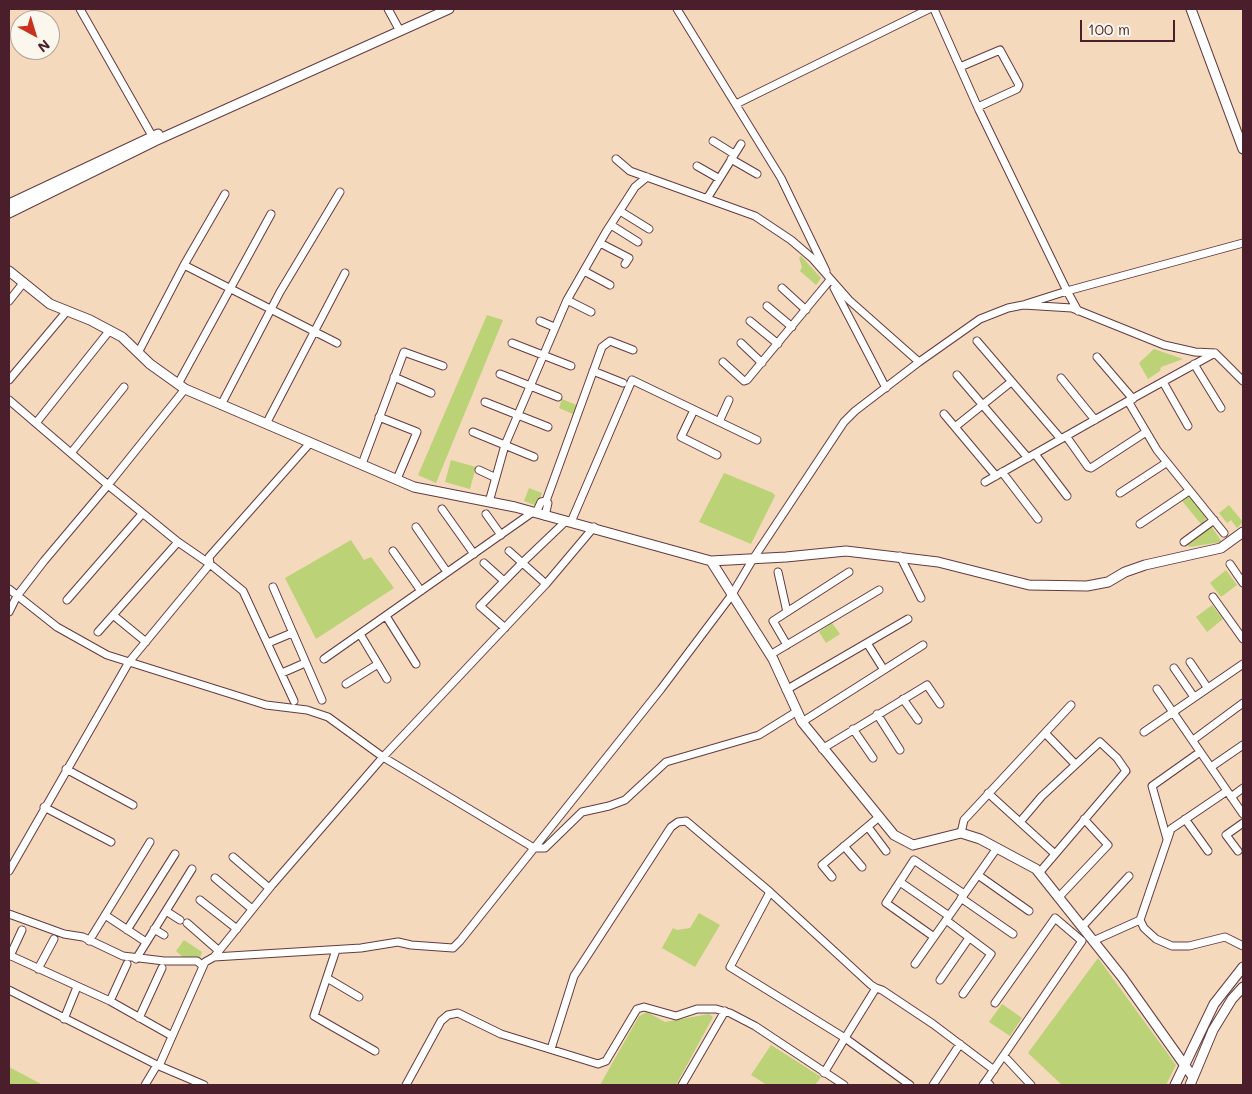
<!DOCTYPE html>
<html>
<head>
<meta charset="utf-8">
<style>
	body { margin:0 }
	#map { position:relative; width:1252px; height:1094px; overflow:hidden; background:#f4d9bc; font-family:Mali,sans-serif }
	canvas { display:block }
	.frame { position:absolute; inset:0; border:10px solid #4a1f2b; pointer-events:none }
	.north { position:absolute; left:10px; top:10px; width:50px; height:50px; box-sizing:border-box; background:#fbf7ec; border:1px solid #b4a19f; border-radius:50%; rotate:141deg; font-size:14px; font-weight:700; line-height:20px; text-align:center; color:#4a1f2b }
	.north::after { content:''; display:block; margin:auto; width:18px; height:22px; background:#c8321e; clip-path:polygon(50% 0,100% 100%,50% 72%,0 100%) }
	.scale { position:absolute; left:1080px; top:20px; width:95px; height:22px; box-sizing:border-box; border:2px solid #4a1f2b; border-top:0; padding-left:6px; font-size:15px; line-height:18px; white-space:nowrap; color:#4a1f2b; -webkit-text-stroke:4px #fbf7ec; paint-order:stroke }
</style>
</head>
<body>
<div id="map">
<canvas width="1252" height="1094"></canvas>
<div class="frame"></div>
<div class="north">N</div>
<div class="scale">100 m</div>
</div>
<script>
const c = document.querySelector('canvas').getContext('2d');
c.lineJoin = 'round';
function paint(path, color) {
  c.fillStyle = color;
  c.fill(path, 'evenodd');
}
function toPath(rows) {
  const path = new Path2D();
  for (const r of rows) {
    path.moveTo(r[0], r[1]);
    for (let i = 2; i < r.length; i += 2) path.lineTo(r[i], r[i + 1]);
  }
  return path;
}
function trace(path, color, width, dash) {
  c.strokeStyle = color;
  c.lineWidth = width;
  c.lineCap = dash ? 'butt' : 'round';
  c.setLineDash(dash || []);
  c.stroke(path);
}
const green = toPath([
	[801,256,821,278,816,285,800,271,802,267,799,258],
	[487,315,503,320,436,483,418,475],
	[1154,349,1183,359,1161,367,1160,371,1148,379,1139,363],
	[562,399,579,406,575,415,559,408],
	[451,460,476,467,470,489,445,482],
	[724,473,773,493,775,496,751,544,699,522],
	[529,488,542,493,537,506,524,501],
	[1188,495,1207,518,1201,524,1182,501],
	[1229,505,1243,522,1237,528,1231,520,1227,523,1219,513],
	[1211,526,1222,542,1189,547,1187,543],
	[351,540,364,560,371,557,394,588,316,639,285,578],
	[1226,570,1237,585,1221,597,1210,583],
	[1212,605,1223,619,1207,632,1196,617],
	[832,623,840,634,826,643,819,632],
	[699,913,720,925,695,967,662,948,673,928,677,930,690,928],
	[184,940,202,952,200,958,184,958,176,951],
	[1098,958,1176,1065,1166,1085,1062,1085,1028,1053],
	[1002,1004,1022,1018,1010,1036,989,1022],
	[647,1012,665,1022,709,1014,713,1017,676,1085,600,1085,639,1016],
	[771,1045,821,1077,815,1085,767,1085,751,1075],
	[9,1067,43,1085,9,1085]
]);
const street = toPath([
	[80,9,155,141],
	[388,9,400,31],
	[677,9,781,178,826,271],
	[934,9,979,110,1067,291,1026,304],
	[960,67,1000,50,1019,85,1017,89,978,107],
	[736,104,929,9],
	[713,141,734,154],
	[616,159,630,171,755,216,791,240,812,258,849,300,919,362,980,319,1008,308,1023,305,1072,308,1164,345,1195,352,1215,353,1243,381],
	[731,159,757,174],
	[697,166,718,178],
	[225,194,184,265,337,343],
	[708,197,741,144],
	[620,211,649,229],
	[611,225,638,242],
	[600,243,629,258,625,264],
	[584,271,610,285],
	[782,288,806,310],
	[834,288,886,388],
	[567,300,591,312],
	[9,301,24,282],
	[767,306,792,327],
	[1078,311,1067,291,1243,243],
	[540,321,554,327],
	[750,321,778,344],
	[977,341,1061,439],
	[512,343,571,366],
	[741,343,762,363],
	[138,353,184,265],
	[1215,353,1128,401,1157,450,1224,533],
	[1097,357,1133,399],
	[723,362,744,381,747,380,830,280],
	[1194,364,1221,408],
	[593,371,623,383],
	[500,374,558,397],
	[957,375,1028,458],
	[394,377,431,393],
	[1061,378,1095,420],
	[9,380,67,311],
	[1163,382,1188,426],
	[178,384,271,214],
	[9,400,108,485,185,389],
	[485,402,548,427],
	[221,405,280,292,340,192],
	[694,410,681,437,717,455],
	[944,414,996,476],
	[379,417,417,432,397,479],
	[719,422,729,400],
	[36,423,110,330],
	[266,424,345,273],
	[955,427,1011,382],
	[473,432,534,457],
	[1066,436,1088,467,1091,468,1146,432],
	[71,453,124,387],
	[1035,454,1067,496],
	[362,464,404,352,443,366],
	[479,470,494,477],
	[1002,472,1038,519],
	[985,482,1128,401],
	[1120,493,1166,463],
	[546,501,602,347,610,341,633,350],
	[489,502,505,445,567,300,606,232,635,187,647,177],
	[442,509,474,554],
	[536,513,541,502,546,501,548,503,545,516],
	[486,514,501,535],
	[571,522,632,380,757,440],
	[1140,524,1189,491],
	[416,527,447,572],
	[1184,542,1214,520],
	[393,551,421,591],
	[509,551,546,584],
	[900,556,921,598],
	[484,563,504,581],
	[1230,564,1243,583],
	[778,572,787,612],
	[273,587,322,700],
	[9,589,57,627,107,655,266,705,307,710,328,717,383,757,534,848,545,848,582,812,609,806,625,800,666,762,759,735,796,712],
	[1213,597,1243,639],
	[67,600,142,514],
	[9,612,17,596,44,561,108,485,178,542,210,564,129,662,9,871],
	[113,615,146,642],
	[386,616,416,664],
	[505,628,480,606,522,563,566,521],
	[98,632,178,542],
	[360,634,387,679],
	[268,643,292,633],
	[867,643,884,670],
	[787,645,773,621,849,572],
	[770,655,879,590],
	[324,659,533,512],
	[1190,662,1207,687],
	[1174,668,1194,697],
	[282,673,305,663],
	[346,684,378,664],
	[1157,689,1243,814],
	[786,690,908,619],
	[903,699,918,720],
	[294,701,243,591,210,564,209,557,310,443],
	[877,714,900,750],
	[802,722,923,645],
	[853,729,873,758],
	[1144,732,1243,664],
	[1045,733,1075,764],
	[1193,740,1243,703],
	[822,749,927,685,940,704],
	[1211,767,1243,745],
	[66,769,133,805],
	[988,793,1055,854],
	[1231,797,1243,788],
	[44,807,111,842],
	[1185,819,1208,851],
	[1020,822,1042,796,1100,742,1117,758,1126,771,1039,873],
	[868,827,886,851],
	[961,833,964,820,1071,705],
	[1167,839,1152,786,1200,752],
	[844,846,862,867],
	[1238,851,1226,835,1243,823],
	[233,857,269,888],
	[978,875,1029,911],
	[832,877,822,865,879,817],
	[215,878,252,909],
	[900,882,949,916],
	[961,898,1013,934],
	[1058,898,1108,845,1084,819],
	[200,900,237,929],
	[166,911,180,920],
	[9,914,64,934,83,937,123,956,164,961,197,961,203,966],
	[105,915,146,942],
	[946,920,991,954,963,994],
	[1140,920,1171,829,1227,791],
	[187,923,219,951],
	[1082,927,1129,876],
	[154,929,164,935],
	[127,930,175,854],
	[934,937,886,903,914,860,964,894],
	[89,941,150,842],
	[1093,941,1140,920,1144,928,1156,939,1172,946,1189,946,1225,937,1243,946],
	[336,950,314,1016,375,1051],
	[9,955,110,1001,172,1036],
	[10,956,22,930],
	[214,957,272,885,383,757,546,584,594,527],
	[136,959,192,869],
	[915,964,997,848],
	[38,969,54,939],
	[327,978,359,997],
	[940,980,969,938],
	[876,988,845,1038,730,967,770,892,871,985,876,988,882,990,933,1024,994,1070],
	[9,990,157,1065,204,1085],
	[110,1001,127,964],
	[139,1018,162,968],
	[64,1019,77,987],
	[551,1049,574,976,671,827,678,822,686,821,770,892],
	[1004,1056,1031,1085],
	[159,1066,205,962,214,957,361,948,398,942,411,945,453,948,460,941,661,689,731,596,753,559,844,422,855,411,919,362],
	[824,1073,845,1038,910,1085],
	[986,1081,1082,941,1055,918,995,1003],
	[145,1085,157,1065],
	[406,1085,441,1021,448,1015,458,1013,501,1034,598,1064,606,1061,637,1009,644,1007,676,1016,697,1009,716,1009,730,1013,755,1026,844,1085],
	[682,1085,725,1011],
	[933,1085,960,1044],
	[983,1085,986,1081,990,1085]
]);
const secondary = toPath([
	[1191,9,1243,149],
	[9,204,158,134],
	[9,213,155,141,449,9],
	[9,271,50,304,90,320,122,337,150,364,185,389,414,487,515,507,711,561,773,659,802,722,894,835,913,845,961,833,980,839,1036,869,1122,977,1193,1077],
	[711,561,786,557,846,551,938,562,1029,585,1087,586,1108,582,1125,572,1145,565,1221,548,1243,532],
	[1175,1085,1214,1004,1243,967],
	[1190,1085,1213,1030,1232,999,1243,987]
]);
paint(green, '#bbd277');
trace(street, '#643b41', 9);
trace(secondary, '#643b41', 11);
trace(street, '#fff', 7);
trace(secondary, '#fff', 9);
</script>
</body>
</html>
